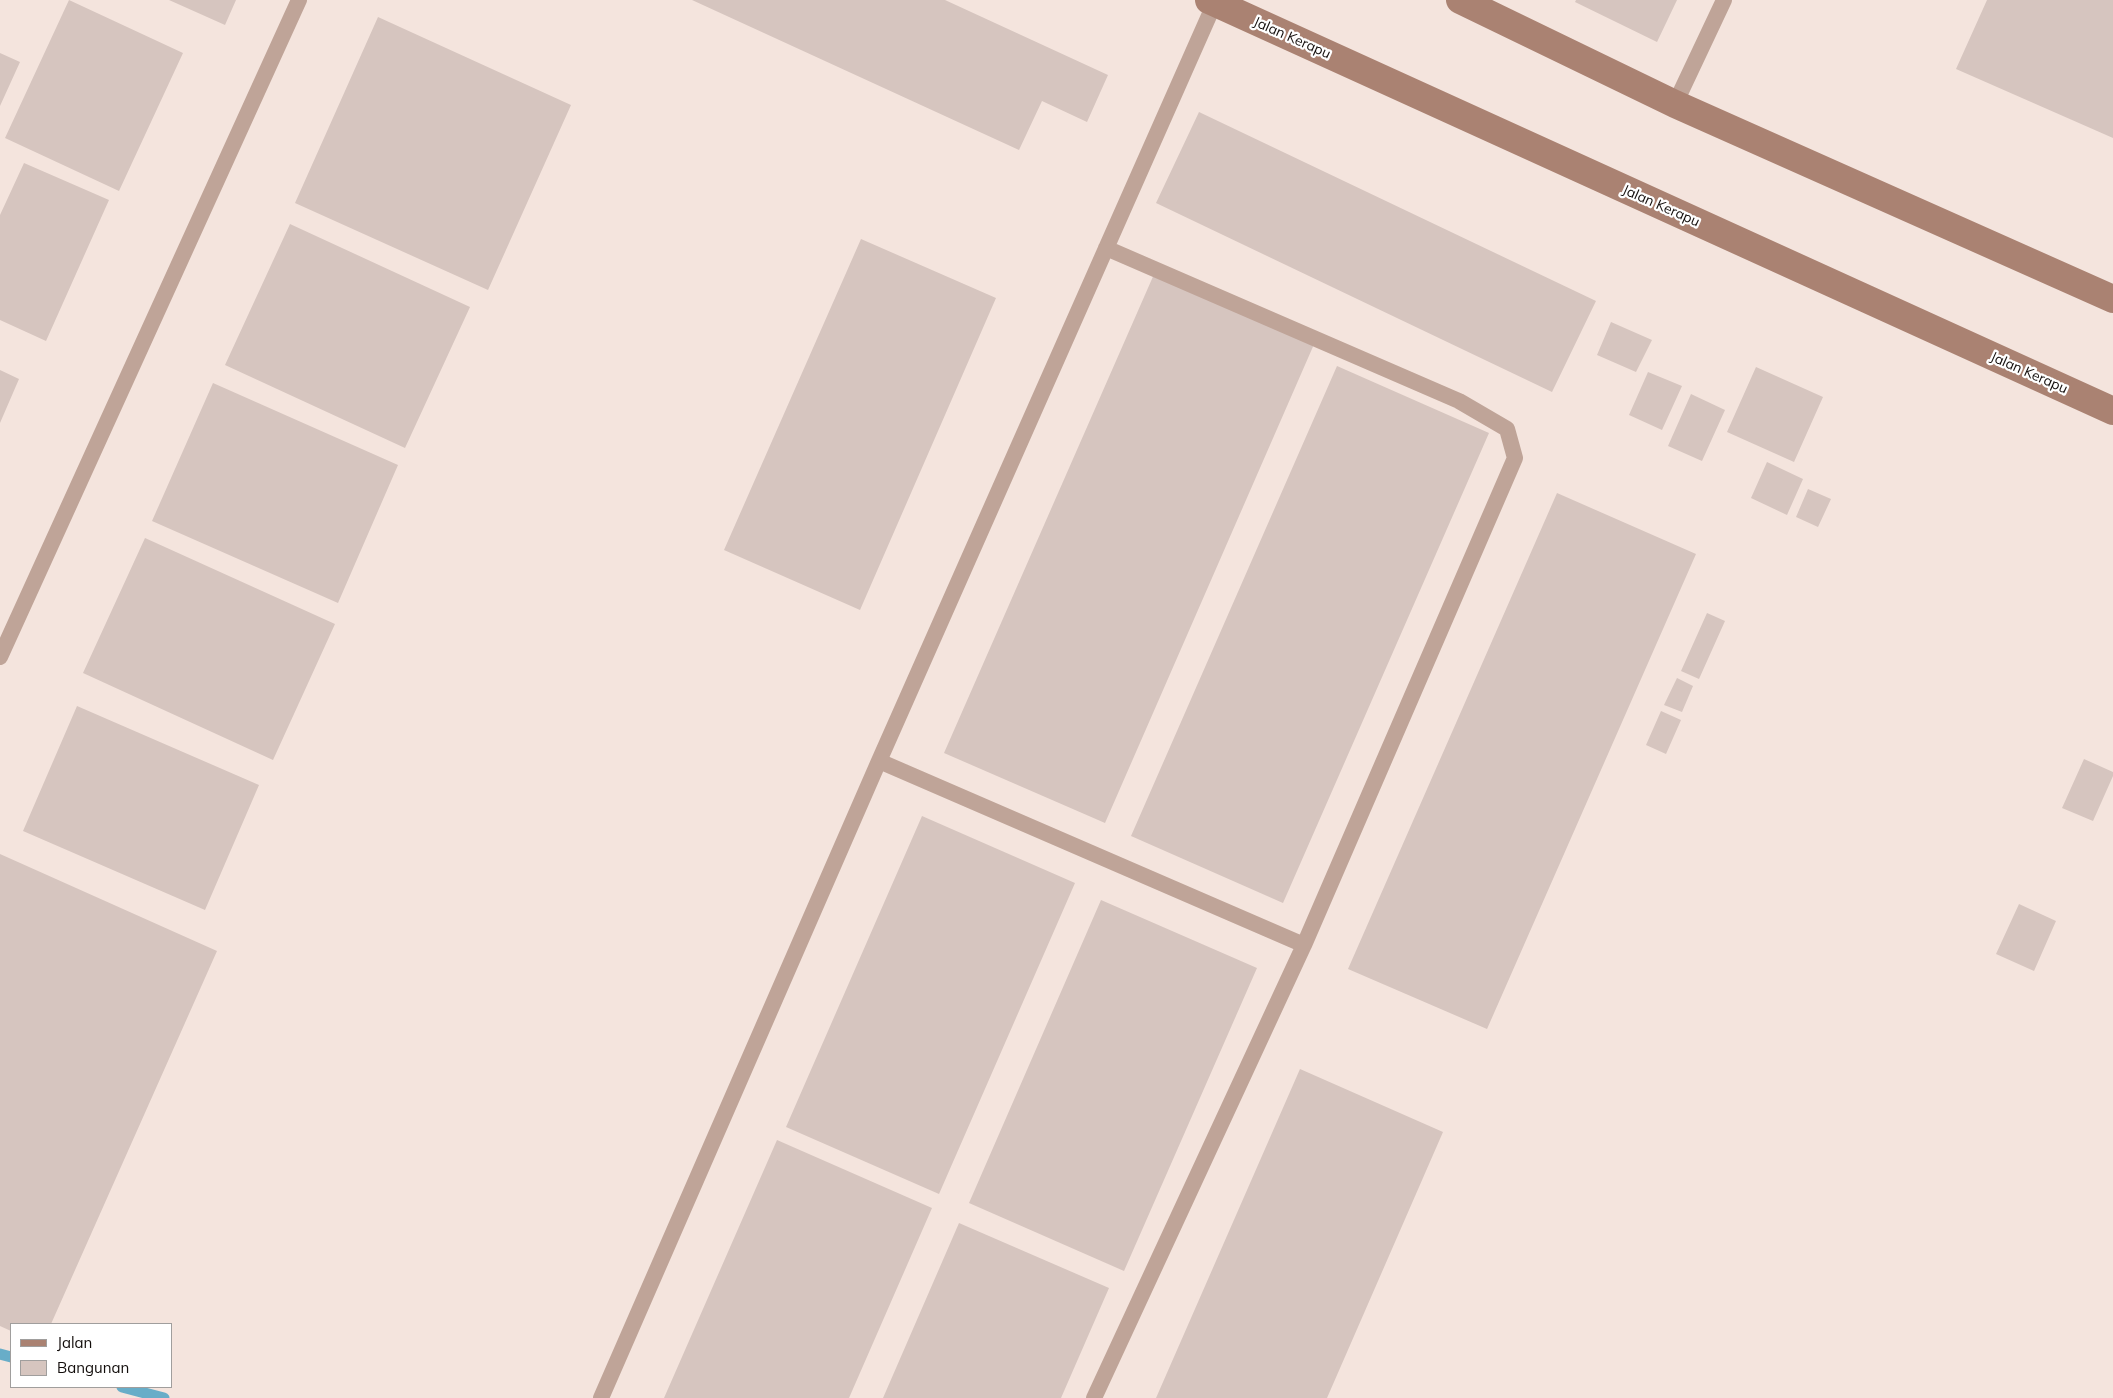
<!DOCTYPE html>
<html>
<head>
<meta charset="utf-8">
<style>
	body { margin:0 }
	#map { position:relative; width:2113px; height:1398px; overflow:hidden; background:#f4e4dd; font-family:Mulish,sans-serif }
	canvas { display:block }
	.legend { position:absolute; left:10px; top:1323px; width:162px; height:65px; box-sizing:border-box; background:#fff; border:1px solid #a09e9d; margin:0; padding:6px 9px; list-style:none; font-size:15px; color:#120d0b }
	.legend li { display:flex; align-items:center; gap:10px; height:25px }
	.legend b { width:25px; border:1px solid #a09e9d }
</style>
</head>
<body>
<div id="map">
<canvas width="2113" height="1398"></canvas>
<ul class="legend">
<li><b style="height:6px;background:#aa8272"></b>Jalan</li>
<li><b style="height:14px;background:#d6c5bf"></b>Bangunan</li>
</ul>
</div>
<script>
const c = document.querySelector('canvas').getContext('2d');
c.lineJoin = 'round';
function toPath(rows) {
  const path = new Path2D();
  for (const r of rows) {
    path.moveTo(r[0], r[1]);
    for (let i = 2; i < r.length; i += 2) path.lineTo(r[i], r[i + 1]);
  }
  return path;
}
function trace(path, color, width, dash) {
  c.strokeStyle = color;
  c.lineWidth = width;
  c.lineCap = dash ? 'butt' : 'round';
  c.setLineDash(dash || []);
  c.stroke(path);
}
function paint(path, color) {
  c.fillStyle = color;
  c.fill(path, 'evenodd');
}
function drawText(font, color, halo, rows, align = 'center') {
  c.font = font + ' Mulish,sans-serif';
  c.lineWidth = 4.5;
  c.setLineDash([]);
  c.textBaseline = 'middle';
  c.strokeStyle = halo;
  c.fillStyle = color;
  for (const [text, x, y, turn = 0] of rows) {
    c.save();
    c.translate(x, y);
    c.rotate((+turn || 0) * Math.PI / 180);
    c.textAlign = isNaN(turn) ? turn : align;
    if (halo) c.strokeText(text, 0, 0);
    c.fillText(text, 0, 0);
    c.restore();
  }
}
const stream = toPath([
	[0,1354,11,1357],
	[122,1387,164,1398]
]);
const building = toPath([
	[69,0,183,53,119,191,5,138],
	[169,0,236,0,225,25],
	[692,0,945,0,1108,75,1087,122,1042,101,1019,150],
	[1576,0,1677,0,1657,42,1575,2],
	[1987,0,2113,0,2113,138,1956,69],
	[378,17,571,105,488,290,295,203],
	[0,53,20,62,0,106],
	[1199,112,1596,301,1552,392,1156,203],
	[24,163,109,200,46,341,0,320,0,215],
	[290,224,470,307,405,448,225,365],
	[861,239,996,298,860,610,724,550],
	[1155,272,1315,342,1105,823,944,753],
	[1611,322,1652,340,1636,372,1597,355],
	[1337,366,1489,433,1283,903,1131,836],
	[1756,367,1823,397,1794,462,1727,432],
	[0,370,19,379,0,423],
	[1648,372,1682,386,1662,430,1629,415],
	[213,383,398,465,338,603,152,521],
	[1691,394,1725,410,1702,461,1668,446],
	[1767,462,1803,479,1787,515,1751,498],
	[1808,489,1831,499,1818,527,1796,517],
	[1557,493,1696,554,1487,1029,1348,969],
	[145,538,335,624,273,760,83,673],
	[1707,613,1725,621,1699,679,1681,671],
	[1677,678,1693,686,1682,712,1664,705],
	[77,706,259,785,205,910,23,831],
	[1661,711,1681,720,1666,754,1646,745],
	[2084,759,2113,772,2113,776,2093,821,2062,808],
	[922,816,1075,883,939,1194,786,1127],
	[0,854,217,951,51,1324,11,1324,11,1331,0,1326],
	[1101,900,1257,968,1124,1271,969,1203],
	[2019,904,2056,921,2034,971,1996,954],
	[1300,1069,1443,1132,1327,1398,1156,1398],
	[777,1140,932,1208,849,1398,664,1398],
	[959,1223,1109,1288,1061,1398,883,1398]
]);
const lane = toPath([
	[1675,104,1724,0],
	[0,657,299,0],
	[879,761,1304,945],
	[601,1398,879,761,1216,0],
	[1094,1398,1304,945,1515,458,1507,429,1459,401,1106,248]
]);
const secondary = toPath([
	[1209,0,2113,411],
	[1460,0,1675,104,2113,299]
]);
const streetNames = [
	["Jalan Kerapu",1292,38,24],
	["Jalan Kerapu",1661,206,24],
	["Jalan Kerapu",2029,373,24]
];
trace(stream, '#68adc8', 11);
paint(building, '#d6c5bf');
trace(lane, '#bfa498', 16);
trace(secondary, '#aa8272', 28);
drawText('14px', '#120d0b', '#fff', streetNames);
</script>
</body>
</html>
